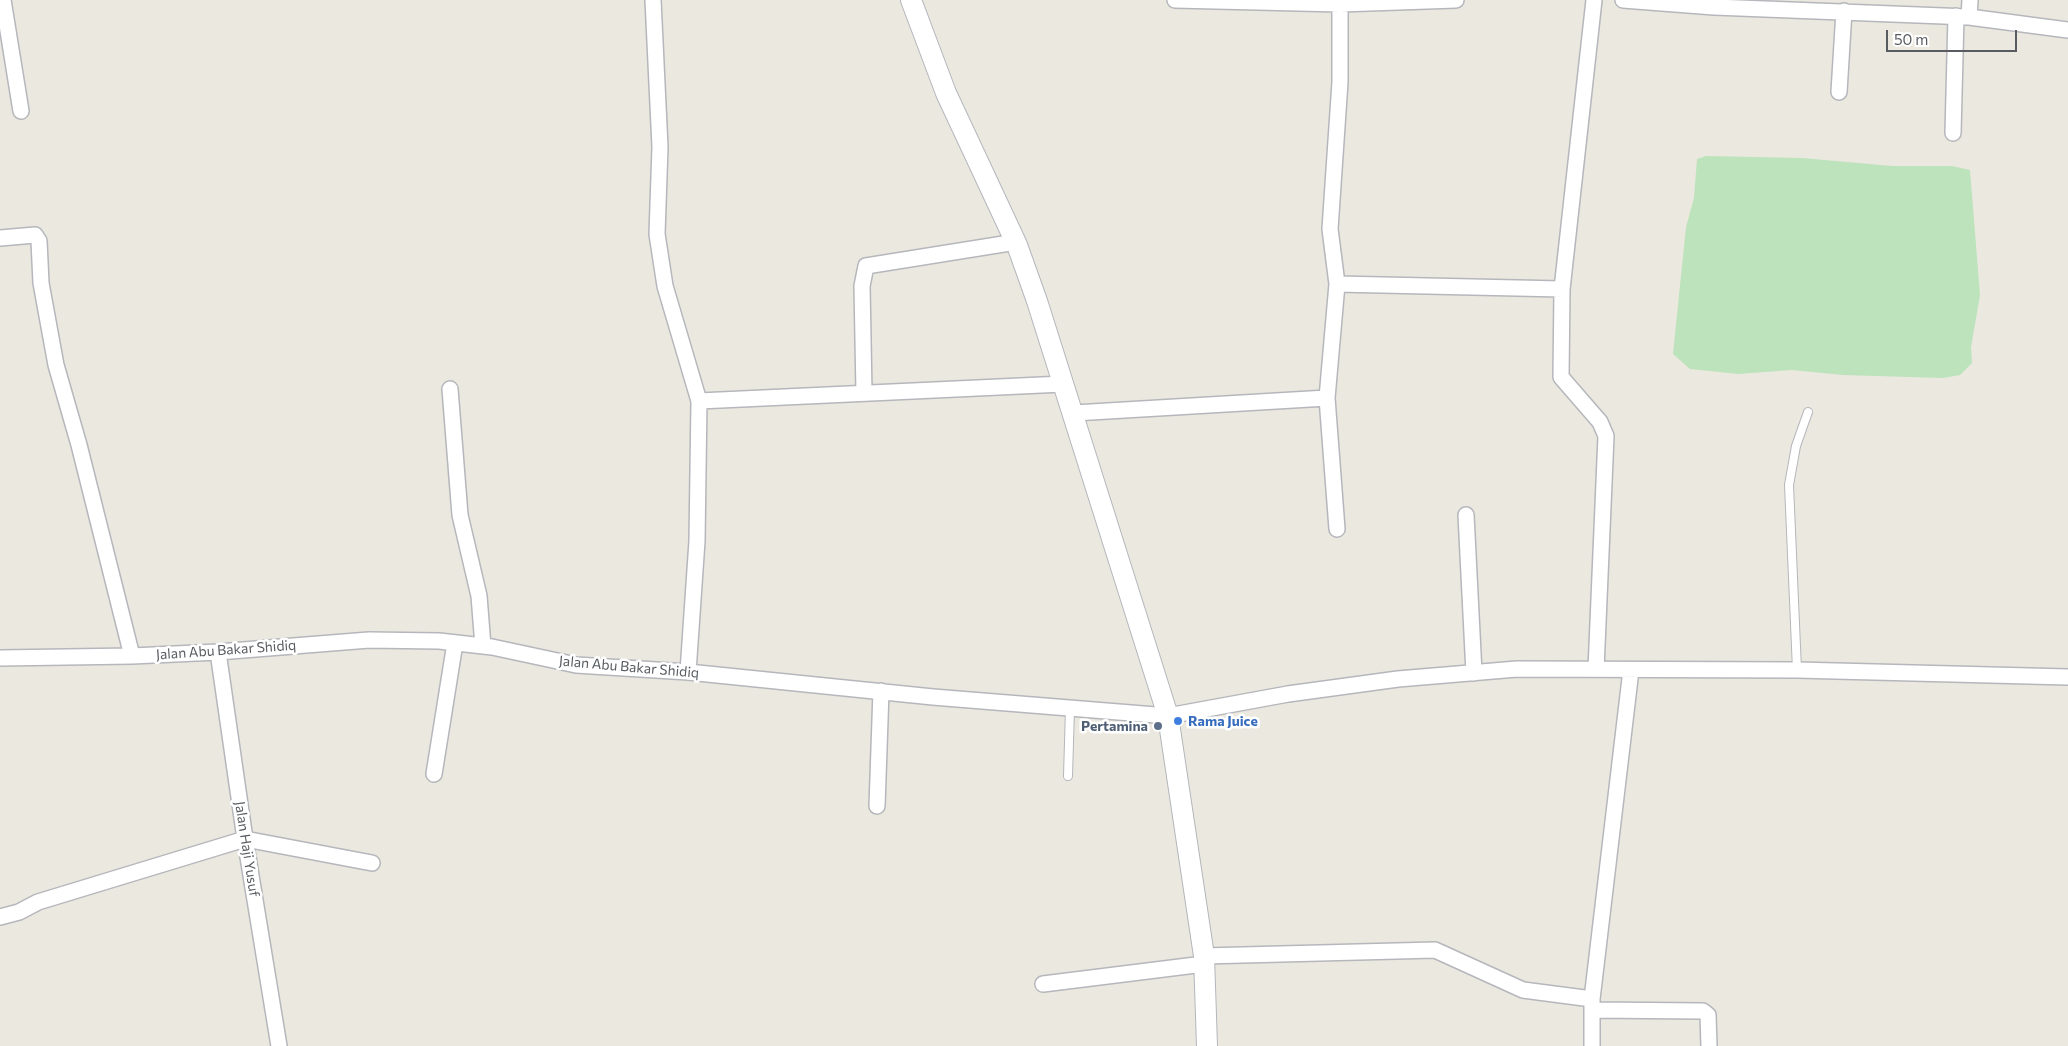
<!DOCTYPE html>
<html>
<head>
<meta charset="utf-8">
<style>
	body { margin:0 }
	#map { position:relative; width:2068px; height:1046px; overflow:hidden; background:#ebe8df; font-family:Commissioner,sans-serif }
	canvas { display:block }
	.scale { position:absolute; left:1886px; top:30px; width:131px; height:22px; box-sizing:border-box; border:2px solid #585c60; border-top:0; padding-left:6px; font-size:15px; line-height:18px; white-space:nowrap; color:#585c60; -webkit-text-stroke:4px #fff; paint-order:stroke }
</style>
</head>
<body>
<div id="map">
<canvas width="2068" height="1046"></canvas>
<div class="scale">50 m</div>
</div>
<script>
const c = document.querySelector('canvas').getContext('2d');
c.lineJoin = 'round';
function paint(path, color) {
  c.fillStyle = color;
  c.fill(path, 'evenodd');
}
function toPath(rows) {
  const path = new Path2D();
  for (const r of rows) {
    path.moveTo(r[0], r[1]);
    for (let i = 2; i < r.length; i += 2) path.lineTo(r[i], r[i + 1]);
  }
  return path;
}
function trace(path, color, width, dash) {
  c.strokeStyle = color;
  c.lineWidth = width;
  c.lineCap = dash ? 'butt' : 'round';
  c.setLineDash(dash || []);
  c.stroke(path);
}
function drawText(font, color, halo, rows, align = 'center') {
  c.font = font + ' Commissioner,sans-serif';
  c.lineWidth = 5;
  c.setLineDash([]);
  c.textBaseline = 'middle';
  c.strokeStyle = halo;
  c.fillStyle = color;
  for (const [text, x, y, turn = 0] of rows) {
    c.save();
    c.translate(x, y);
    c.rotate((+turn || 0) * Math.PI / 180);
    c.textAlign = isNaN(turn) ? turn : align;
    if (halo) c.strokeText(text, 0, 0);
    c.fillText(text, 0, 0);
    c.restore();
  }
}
const green = toPath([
	[1706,156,1802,158,1892,166,1952,166,1970,170,1980,295,1971,347,1972,363,1960,375,1943,378,1843,375,1792,370,1738,374,1690,369,1673,354,1686,227,1694,198,1697,159]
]);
const lane = toPath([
	[1797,670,1789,485,1796,446,1808,412],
	[1068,776,1070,708]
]);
const street = toPath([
	[3,0,21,111],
	[653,0,660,147,657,234,665,286,699,401],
	[1175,0,1340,4,1456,0],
	[1623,0,1714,7,1969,17,2068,30],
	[1969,17,1970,0],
	[1839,92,1844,11],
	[1953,133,1956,16],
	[0,238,35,235,39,241,41,283,56,365,79,445,132,656],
	[1337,284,1330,229,1340,82,1340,4],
	[1562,289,1561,377,1600,422,1606,436,1596,669],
	[450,389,460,515,479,596,483,646],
	[864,393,862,286,866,266,1016,242],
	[1074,413,1327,398],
	[1466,515,1474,673],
	[1337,529,1327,398,1337,284,1562,289,1594,0],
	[218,652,245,839,279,1046],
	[0,658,132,656,218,652,369,640,439,641,492,647,576,665,688,672,933,697,1168,716,1288,694,1398,679,1517,669,1797,670,2068,677],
	[688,672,697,541,699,401,1063,384],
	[434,774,455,643],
	[877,806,881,691],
	[0,917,19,912,38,902,245,839,372,863],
	[1204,956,1435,950,1523,990,1592,999,1631,670],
	[1043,984,1204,964],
	[1592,1000,1592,1046],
	[1592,1010,1703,1011,1708,1015,1709,1046]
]);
const secondary = toPath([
	[911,0,946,93,1017,245,1037,301,1168,716,1204,956,1207,1046]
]);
const markers = [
	[1178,721,5,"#3f7fe0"],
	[1158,726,5,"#5c6f8a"]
];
const streetNames = [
	["Jalan Abu Bakar Shidiq",226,650,-4],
	["Jalan Abu Bakar Shidiq",629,667,5],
	["Jalan Haji Yusuf",247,849,81]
];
const shopNames = [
	["Rama Juice",1188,721]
];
const serviceNames = [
	["Pertamina",1148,726]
];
paint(green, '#bce3bb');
trace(lane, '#b5b7bc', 10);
trace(street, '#b5b7bc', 18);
trace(secondary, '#b3b7bc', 22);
trace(lane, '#fff', 8);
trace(street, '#fff', 15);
trace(secondary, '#fff', 20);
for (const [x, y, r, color] of markers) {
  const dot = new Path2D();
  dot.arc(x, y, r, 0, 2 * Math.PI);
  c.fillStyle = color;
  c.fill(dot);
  trace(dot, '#fff', 2);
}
drawText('14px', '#585c60', '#fff', streetNames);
drawText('bold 14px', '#366cbe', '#fff', shopNames, 'left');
drawText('bold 14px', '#4e5e75', '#fff', serviceNames, 'right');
</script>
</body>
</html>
